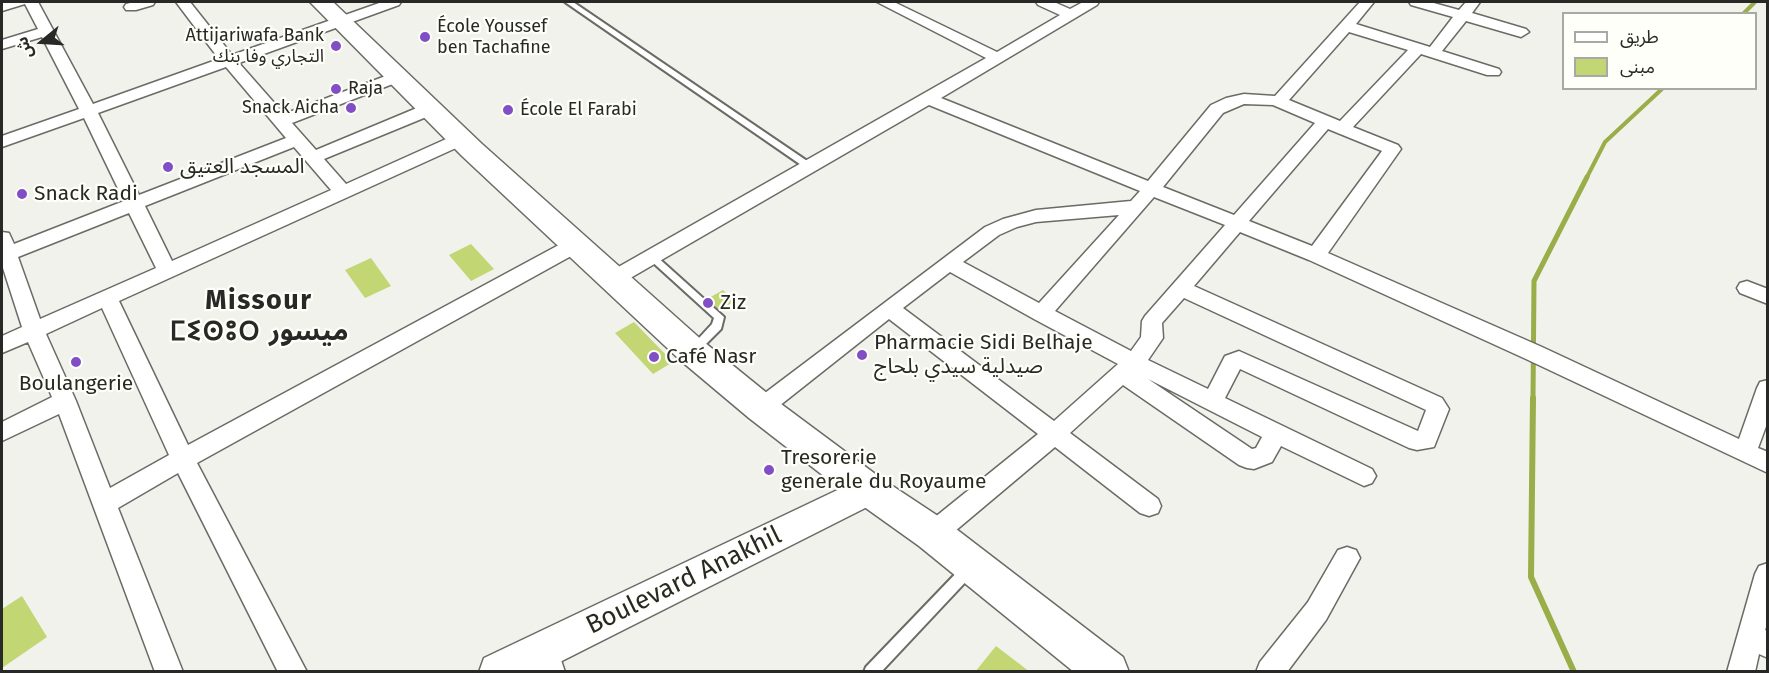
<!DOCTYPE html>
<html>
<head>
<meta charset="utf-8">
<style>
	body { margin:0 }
	#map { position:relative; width:1769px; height:673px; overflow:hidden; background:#f0f2eb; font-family:"Fira Sans","Noto Sans Arabic",sans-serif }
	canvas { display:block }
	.frame { position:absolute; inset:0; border:3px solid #282926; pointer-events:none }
	.legend { position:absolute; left:1562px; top:12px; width:195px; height:78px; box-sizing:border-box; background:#fdfff8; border:2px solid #a8a9a4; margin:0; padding:8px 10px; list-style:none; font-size:18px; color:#282926 }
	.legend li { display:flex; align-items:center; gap:12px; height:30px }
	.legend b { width:30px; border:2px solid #a8a9a4 }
	.north { position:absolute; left:12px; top:12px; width:60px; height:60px; -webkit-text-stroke:4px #fdfff8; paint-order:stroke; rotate:252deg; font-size:16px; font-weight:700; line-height:24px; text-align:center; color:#282926 }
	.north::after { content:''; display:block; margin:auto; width:21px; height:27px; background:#282926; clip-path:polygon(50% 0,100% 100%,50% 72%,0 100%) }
</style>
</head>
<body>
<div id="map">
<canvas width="1769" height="673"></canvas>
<div class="frame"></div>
<ul class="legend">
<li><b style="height:8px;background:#fff"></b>طريق</li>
<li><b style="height:16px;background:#c2d673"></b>مبنى</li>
</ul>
<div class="north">ش</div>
</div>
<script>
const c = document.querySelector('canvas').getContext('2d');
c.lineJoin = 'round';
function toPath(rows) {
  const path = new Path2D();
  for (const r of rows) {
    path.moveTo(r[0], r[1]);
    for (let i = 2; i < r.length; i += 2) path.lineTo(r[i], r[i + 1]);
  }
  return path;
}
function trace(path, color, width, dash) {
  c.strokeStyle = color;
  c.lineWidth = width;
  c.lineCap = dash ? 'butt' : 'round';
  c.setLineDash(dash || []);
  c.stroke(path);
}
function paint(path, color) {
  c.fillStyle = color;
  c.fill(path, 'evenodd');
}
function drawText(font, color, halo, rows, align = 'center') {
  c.font = font + ' "Fira Sans","Noto Sans Arabic","Noto Sans Tifinagh",sans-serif';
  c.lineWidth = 4.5;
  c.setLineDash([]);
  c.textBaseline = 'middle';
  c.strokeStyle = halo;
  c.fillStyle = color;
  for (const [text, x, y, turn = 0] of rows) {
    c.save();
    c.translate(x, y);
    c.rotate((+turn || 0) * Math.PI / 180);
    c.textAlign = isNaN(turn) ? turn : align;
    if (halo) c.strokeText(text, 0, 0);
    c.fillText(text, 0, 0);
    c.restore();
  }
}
const streamFar2 = toPath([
	[1743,14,1755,2],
	[1586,179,1605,142,1663,88]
]);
const streamFar1 = toPath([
	[1533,399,1534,281,1587,177]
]);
const stream = toPath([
	[1533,398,1531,577,1574,672]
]);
const building = toPath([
	[471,244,494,269,471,281,449,255],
	[371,258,391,286,365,298,345,270],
	[723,290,735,301,719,310,707,299],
	[634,322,673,362,653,374,615,333],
	[22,596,47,637,2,668,2,609],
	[996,646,1030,672,975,672]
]);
const lane = toPath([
	[565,2,573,2,813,165,813,169,807,169,565,2],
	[652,254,655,255,724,317,721,329,696,354,688,354,687,351,712,324,714,318,649,259,647,257,652,254],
	[968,564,973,566,974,570,973,574,881,672,864,672,866,667,963,566,968,564]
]);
const street = toPath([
	[5,2,38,2,93,104,219,59,176,2,190,2,232,55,382,2,401,2,399,5,239,63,284,114,391,74,403,74,405,77,403,80,292,123,316,150,424,105,436,105,438,109,436,113,324,159,346,184,455,135,461,134,467,135,470,139,467,143,119,301,188,445,568,240,575,238,582,240,585,245,582,250,197,463,307,672,278,672,178,473,118,508,183,672,155,672,59,414,2,441,2,422,52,397,28,342,2,353,2,336,22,327,2,265,2,232,9,233,14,244,124,201,84,118,2,147,2,136,79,109,42,37,2,49,2,40,38,29,25,4,2,11,2,3,5,2],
	[226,67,286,138,139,195,98,113,226,67],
	[294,147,331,190,172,261,145,206,294,147],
	[129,213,156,268,40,319,18,257,129,213],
	[102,308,169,455,110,488,76,401,46,334,102,308],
	[134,2,155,2,153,5,136,10,126,10,124,7,126,4,134,2],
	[877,2,894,2,997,52,1060,15,1038,5,1036,2,1054,2,1070,9,1083,2,1099,2,1097,5,941,98,1148,181,1211,105,1226,98,1244,94,1275,96,1360,2,1374,2,1356,24,1430,47,1453,17,1411,5,1409,2,1430,2,1459,10,1466,2,1480,2,1472,13,1526,29,1529,32,1521,37,1466,21,1442,51,1499,69,1501,72,1499,75,1487,75,1421,54,1353,127,1398,145,1401,149,1328,253,1542,347,1739,439,1757,388,1760,382,1768,380,1768,421,1758,448,1768,452,1768,473,1526,359,1309,260,1240,232,1194,286,1442,398,1449,409,1434,447,1417,450,1409,448,1240,369,1225,398,1372,469,1376,476,1372,483,1364,486,1281,446,1272,462,1254,469,1247,468,1239,465,1123,385,1070,433,1158,499,1161,506,1158,513,1149,516,1140,513,1055,447,942,542,933,545,924,542,921,534,924,526,1038,434,889,319,769,414,761,417,753,414,750,408,753,402,985,227,1003,219,1036,210,1131,201,1140,191,929,105,620,284,613,286,606,284,603,279,606,274,986,58,877,2],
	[1349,32,1408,50,1340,121,1289,100,1349,32],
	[1244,104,1273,105,1315,123,1234,215,1163,187,1223,113,1244,104],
	[1328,129,1382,151,1312,246,1249,221,1328,129],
	[1154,197,1225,225,1145,316,1142,321,1141,337,1131,351,1055,311,1154,197],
	[1119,215,1039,303,963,262,999,235,1017,227,1036,222,1119,215],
	[950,272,1034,319,1118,364,1054,421,903,308,950,272],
	[1184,298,1426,410,1418,431,1239,351,1225,356,1208,389,1148,360,1163,338,1162,323,1184,298],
	[1148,379,1262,437,1256,448,1252,449,1148,379],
	[1747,281,1768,289,1768,304,1740,293,1737,288,1740,283,1747,281],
	[1347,547,1356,550,1360,558,1326,620,1287,672,1256,672,1260,662,1308,602,1338,550,1347,547],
	[1768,563,1768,622,1765,630,1768,631,1768,658,1759,654,1755,672,1727,672,1755,574,1759,566,1768,563],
	[544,635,554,639,565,672,537,672,530,648,534,639,544,635]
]);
const secondary = toPath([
	[869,475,881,480,886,490,881,500,540,672,479,672,484,658,869,475]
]);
const primary = toPath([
	[310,2,333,2,482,144,704,342,773,398,882,479,947,522,1123,657,1129,672,1074,672,919,546,856,501,749,418,680,360,462,156,310,2]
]);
const markers = [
	[425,37,6,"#814ec6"],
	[336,46,6,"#814ec6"],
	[336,89,6,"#814ec6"],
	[351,108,6,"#814ec6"],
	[508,110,6,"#814ec6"],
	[168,167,6,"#814ec6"],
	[22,194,6,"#814ec6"],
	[708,303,6,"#814ec6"],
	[862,355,6,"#814ec6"],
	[654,357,6,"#814ec6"],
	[76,362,6,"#814ec6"],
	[769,470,6,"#814ec6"]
];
const farPoinames = [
	["École Youssef",437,27],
	["ben Tachafine",437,48],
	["Attijariwafa Bank",324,36,"right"],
	["التجاري وفا بنك",324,57,"right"],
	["Raja",348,89],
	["Snack Aicha",339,108,"right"],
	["École El Farabi",520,110]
];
const poiNames = [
	["المسجد العتيق",180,167],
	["Snack Radi",34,194],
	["Ziz",720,303],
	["Pharmacie Sidi Belhaje",874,343],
	["صيدلية سيدي بلحاج",874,367],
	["Café Nasr",666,357],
	["Boulangerie",76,384,"center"],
	["Tresorerie",781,458],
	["generale du Royaume",781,482]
];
const nearStreetnames = [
	["Boulevard Anakhil",684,581,-26]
];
const districtNames = [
	["Missour",259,301],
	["ⵎⵉⵙⵓⵔ ميسور",259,332]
];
trace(streamFar2, '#99ad49', 4);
trace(streamFar1, '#99ad49', 5);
trace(stream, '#99ad49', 6);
paint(building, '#c2d673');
trace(lane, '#696b65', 4);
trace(street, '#696b65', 3);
trace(secondary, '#696b65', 3);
trace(primary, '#696b65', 3);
paint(lane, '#fff');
paint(street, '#fff');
paint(secondary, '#fff');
paint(primary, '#fff');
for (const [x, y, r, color] of markers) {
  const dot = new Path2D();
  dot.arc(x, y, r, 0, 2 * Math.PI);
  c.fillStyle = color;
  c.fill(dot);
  trace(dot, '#fdfff8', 2);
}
drawText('18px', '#282926', '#fdfff8', farPoinames, 'left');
drawText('21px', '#282926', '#fdfff8', poiNames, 'left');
drawText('26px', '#282926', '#fdfff8', nearStreetnames);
c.letterSpacing = '1.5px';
drawText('bold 27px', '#282926', '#fdfff8', districtNames);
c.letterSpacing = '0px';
</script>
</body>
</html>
